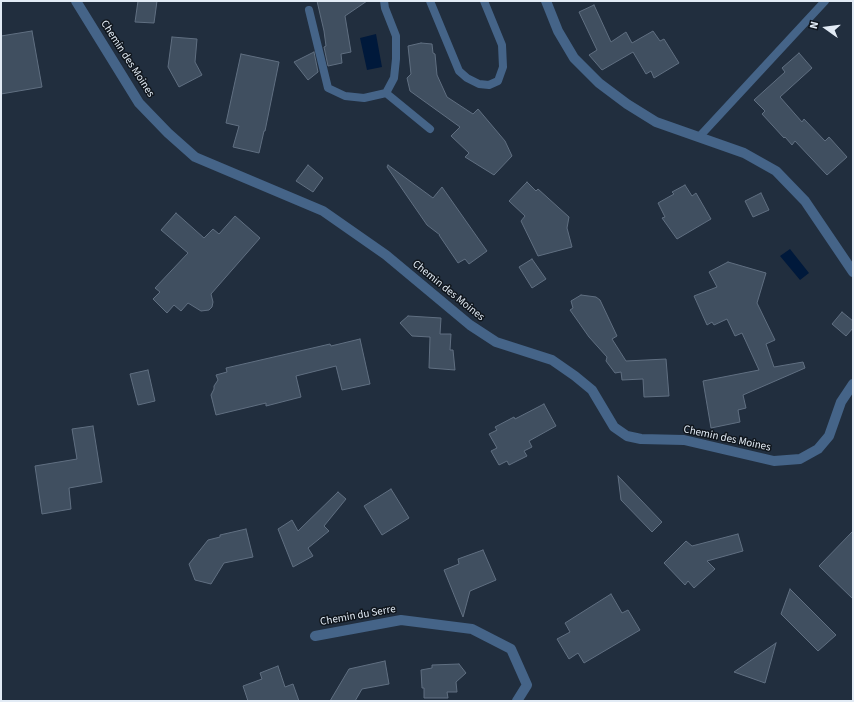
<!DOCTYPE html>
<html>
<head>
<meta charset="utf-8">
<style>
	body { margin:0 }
	#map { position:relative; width:854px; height:702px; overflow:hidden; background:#212e3e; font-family:"Source Sans 3",sans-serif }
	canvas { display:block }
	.frame { position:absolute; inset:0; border:2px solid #e2ebf5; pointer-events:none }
	.north { position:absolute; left:806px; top:8px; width:40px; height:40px; -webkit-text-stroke:3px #10161d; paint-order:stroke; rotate:284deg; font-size:11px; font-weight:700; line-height:16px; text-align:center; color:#e2ebf5 }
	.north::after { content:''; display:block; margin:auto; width:14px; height:18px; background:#e2ebf5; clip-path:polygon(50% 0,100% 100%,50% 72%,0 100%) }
</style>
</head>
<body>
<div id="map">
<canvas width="854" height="702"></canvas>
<div class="frame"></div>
<div class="north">N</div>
</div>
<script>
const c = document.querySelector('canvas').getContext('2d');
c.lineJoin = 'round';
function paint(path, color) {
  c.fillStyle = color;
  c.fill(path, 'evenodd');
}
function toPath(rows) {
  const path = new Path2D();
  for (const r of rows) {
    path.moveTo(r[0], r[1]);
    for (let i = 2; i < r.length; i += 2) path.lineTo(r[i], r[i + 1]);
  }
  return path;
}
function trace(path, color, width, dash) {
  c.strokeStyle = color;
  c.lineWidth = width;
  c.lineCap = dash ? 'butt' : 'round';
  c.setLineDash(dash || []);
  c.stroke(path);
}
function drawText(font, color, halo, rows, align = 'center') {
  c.font = font + ' "Source Sans 3",sans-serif';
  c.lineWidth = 3;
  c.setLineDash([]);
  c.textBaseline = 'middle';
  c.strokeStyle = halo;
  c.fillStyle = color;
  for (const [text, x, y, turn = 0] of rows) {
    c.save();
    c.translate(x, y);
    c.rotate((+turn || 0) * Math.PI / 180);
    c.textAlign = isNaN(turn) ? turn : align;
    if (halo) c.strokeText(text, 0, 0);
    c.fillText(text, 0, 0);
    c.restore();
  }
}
const water = toPath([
	[376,34,382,67,367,70,360,38],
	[790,249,809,273,800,280,780,256]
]);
const building = toPath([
	[138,1,157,1,154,23,135,22,138,1],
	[317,1,367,1,345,16,351,52,341,54,342,63,328,66,324,47,326,46,324,31,317,1],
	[594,5,611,42,626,32,632,43,653,31,660,41,664,39,679,63,654,78,651,71,646,74,633,52,602,70,589,55,597,50,579,12,594,5],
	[32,31,42,87,1,94,1,36,32,31],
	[172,37,197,39,195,62,202,75,179,87,168,67,172,37],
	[421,43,432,44,433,53,435,54,437,75,447,97,473,114,478,109,505,141,512,156,494,175,465,157,469,153,451,136,460,127,410,91,407,78,411,74,408,46,421,43],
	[314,52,318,72,308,80,294,62,314,52],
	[799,53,812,68,780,97,802,122,804,119,825,141,829,137,847,157,827,175,795,141,792,145,785,137,784,138,762,114,765,111,754,100,785,72,782,68,799,53],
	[241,54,279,62,265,131,264,131,259,153,233,147,239,126,226,123,241,54],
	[308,165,323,178,313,192,296,181,308,165],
	[388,165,433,198,442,187,487,251,469,264,465,259,458,263,439,235,440,235,427,225,387,167,388,165],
	[527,182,536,191,538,189,569,217,567,228,572,247,538,256,521,221,525,216,509,201,527,182],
	[685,185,692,196,696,193,711,219,677,239,662,218,665,217,658,203,674,194,672,192,685,185],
	[761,193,769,210,753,217,745,201,761,193],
	[176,213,204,238,213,229,219,234,235,216,260,238,211,294,213,302,212,307,209,310,201,311,188,303,181,311,174,305,167,313,153,299,160,292,155,288,188,253,161,230,176,213],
	[532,259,546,279,532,288,519,267,532,259],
	[728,262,766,273,757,303,775,340,766,344,774,367,803,362,805,368,743,395,746,408,738,410,740,422,711,428,703,381,759,370,742,333,735,336,727,319,714,325,712,322,707,325,694,296,717,287,709,272,728,262],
	[581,295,596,297,600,300,617,336,612,339,626,361,666,359,669,396,644,397,643,379,622,380,621,372,615,373,606,361,607,357,589,337,570,310,573,308,571,301,581,295],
	[842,312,853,321,853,328,846,336,832,324,842,312],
	[408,316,441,318,440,334,451,334,450,350,453,350,455,370,429,368,430,337,412,336,400,323,408,316],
	[360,339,370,384,342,390,336,366,296,376,301,397,266,406,266,403,216,415,211,395,214,389,214,386,218,380,216,375,227,372,226,368,330,344,331,346,360,339],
	[148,370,155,401,138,405,130,374,148,370],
	[544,404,556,426,529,441,532,447,524,451,527,456,509,465,507,461,499,465,491,451,497,448,489,434,497,430,495,427,514,417,515,419,544,404],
	[93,426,102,482,69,488,71,509,42,514,35,466,77,459,72,429,93,426],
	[618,476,662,522,652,532,621,500,618,476],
	[391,489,409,518,382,535,364,506,391,489],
	[338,492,346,499,324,526,329,531,308,548,313,556,293,567,278,529,292,520,298,531,338,492],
	[246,529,253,557,224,563,211,584,195,580,189,564,208,540,220,537,220,535,246,529],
	[853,531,853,599,819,566,853,531],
	[738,534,743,551,707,561,715,569,694,588,688,581,685,585,664,563,686,541,692,546,738,534],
	[483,550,496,580,470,591,463,617,444,570,459,564,458,559,483,550],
	[790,589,836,635,818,651,781,614,790,589],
	[611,594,622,613,628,610,640,630,584,663,578,653,569,659,557,639,570,632,565,623,611,594],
	[776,643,765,683,734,672,776,643],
	[385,661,389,684,362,689,355,701,330,701,349,669,385,661],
	[459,664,466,673,456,682,457,692,447,692,448,698,424,698,424,688,422,688,421,670,432,668,432,665,459,664],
	[278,666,285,687,293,684,299,701,248,701,243,686,262,679,260,673,278,666]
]);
const service = toPath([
	[384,1,385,8,396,36,396,59,394,78,386,93,430,129],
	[430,1,459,71,467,78,479,84,489,85,498,81,503,67,502,45,484,1],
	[309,10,328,88,345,96,364,98,386,93],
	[699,137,825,1]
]);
const minor = toPath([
	[76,1,139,103,168,133,195,157,323,211,386,255,470,325,496,342,552,360,575,376,592,390,614,427,627,436,641,439,684,440,774,461,800,459,818,449,829,436,841,402,853,384],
	[315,636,401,620,472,629,511,649,527,685,517,701]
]);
const tertiary = toPath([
	[546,1,558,31,574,58,599,83,627,104,656,122,744,153,776,171,805,201,853,272]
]);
const streetNames = [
	["Chemin des Moines",127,59,57],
	["Chemin des Moines",448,291,39],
	["Chemin des Moines",727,439,12],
	["Chemin du Serre",358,616,-10]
];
paint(water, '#00193b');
paint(building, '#404f60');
trace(building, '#606f81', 1);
trace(service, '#456488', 8);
trace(minor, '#456488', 10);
trace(tertiary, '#456488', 10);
drawText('11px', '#e2ebf5', '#10161d', streetNames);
</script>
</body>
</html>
